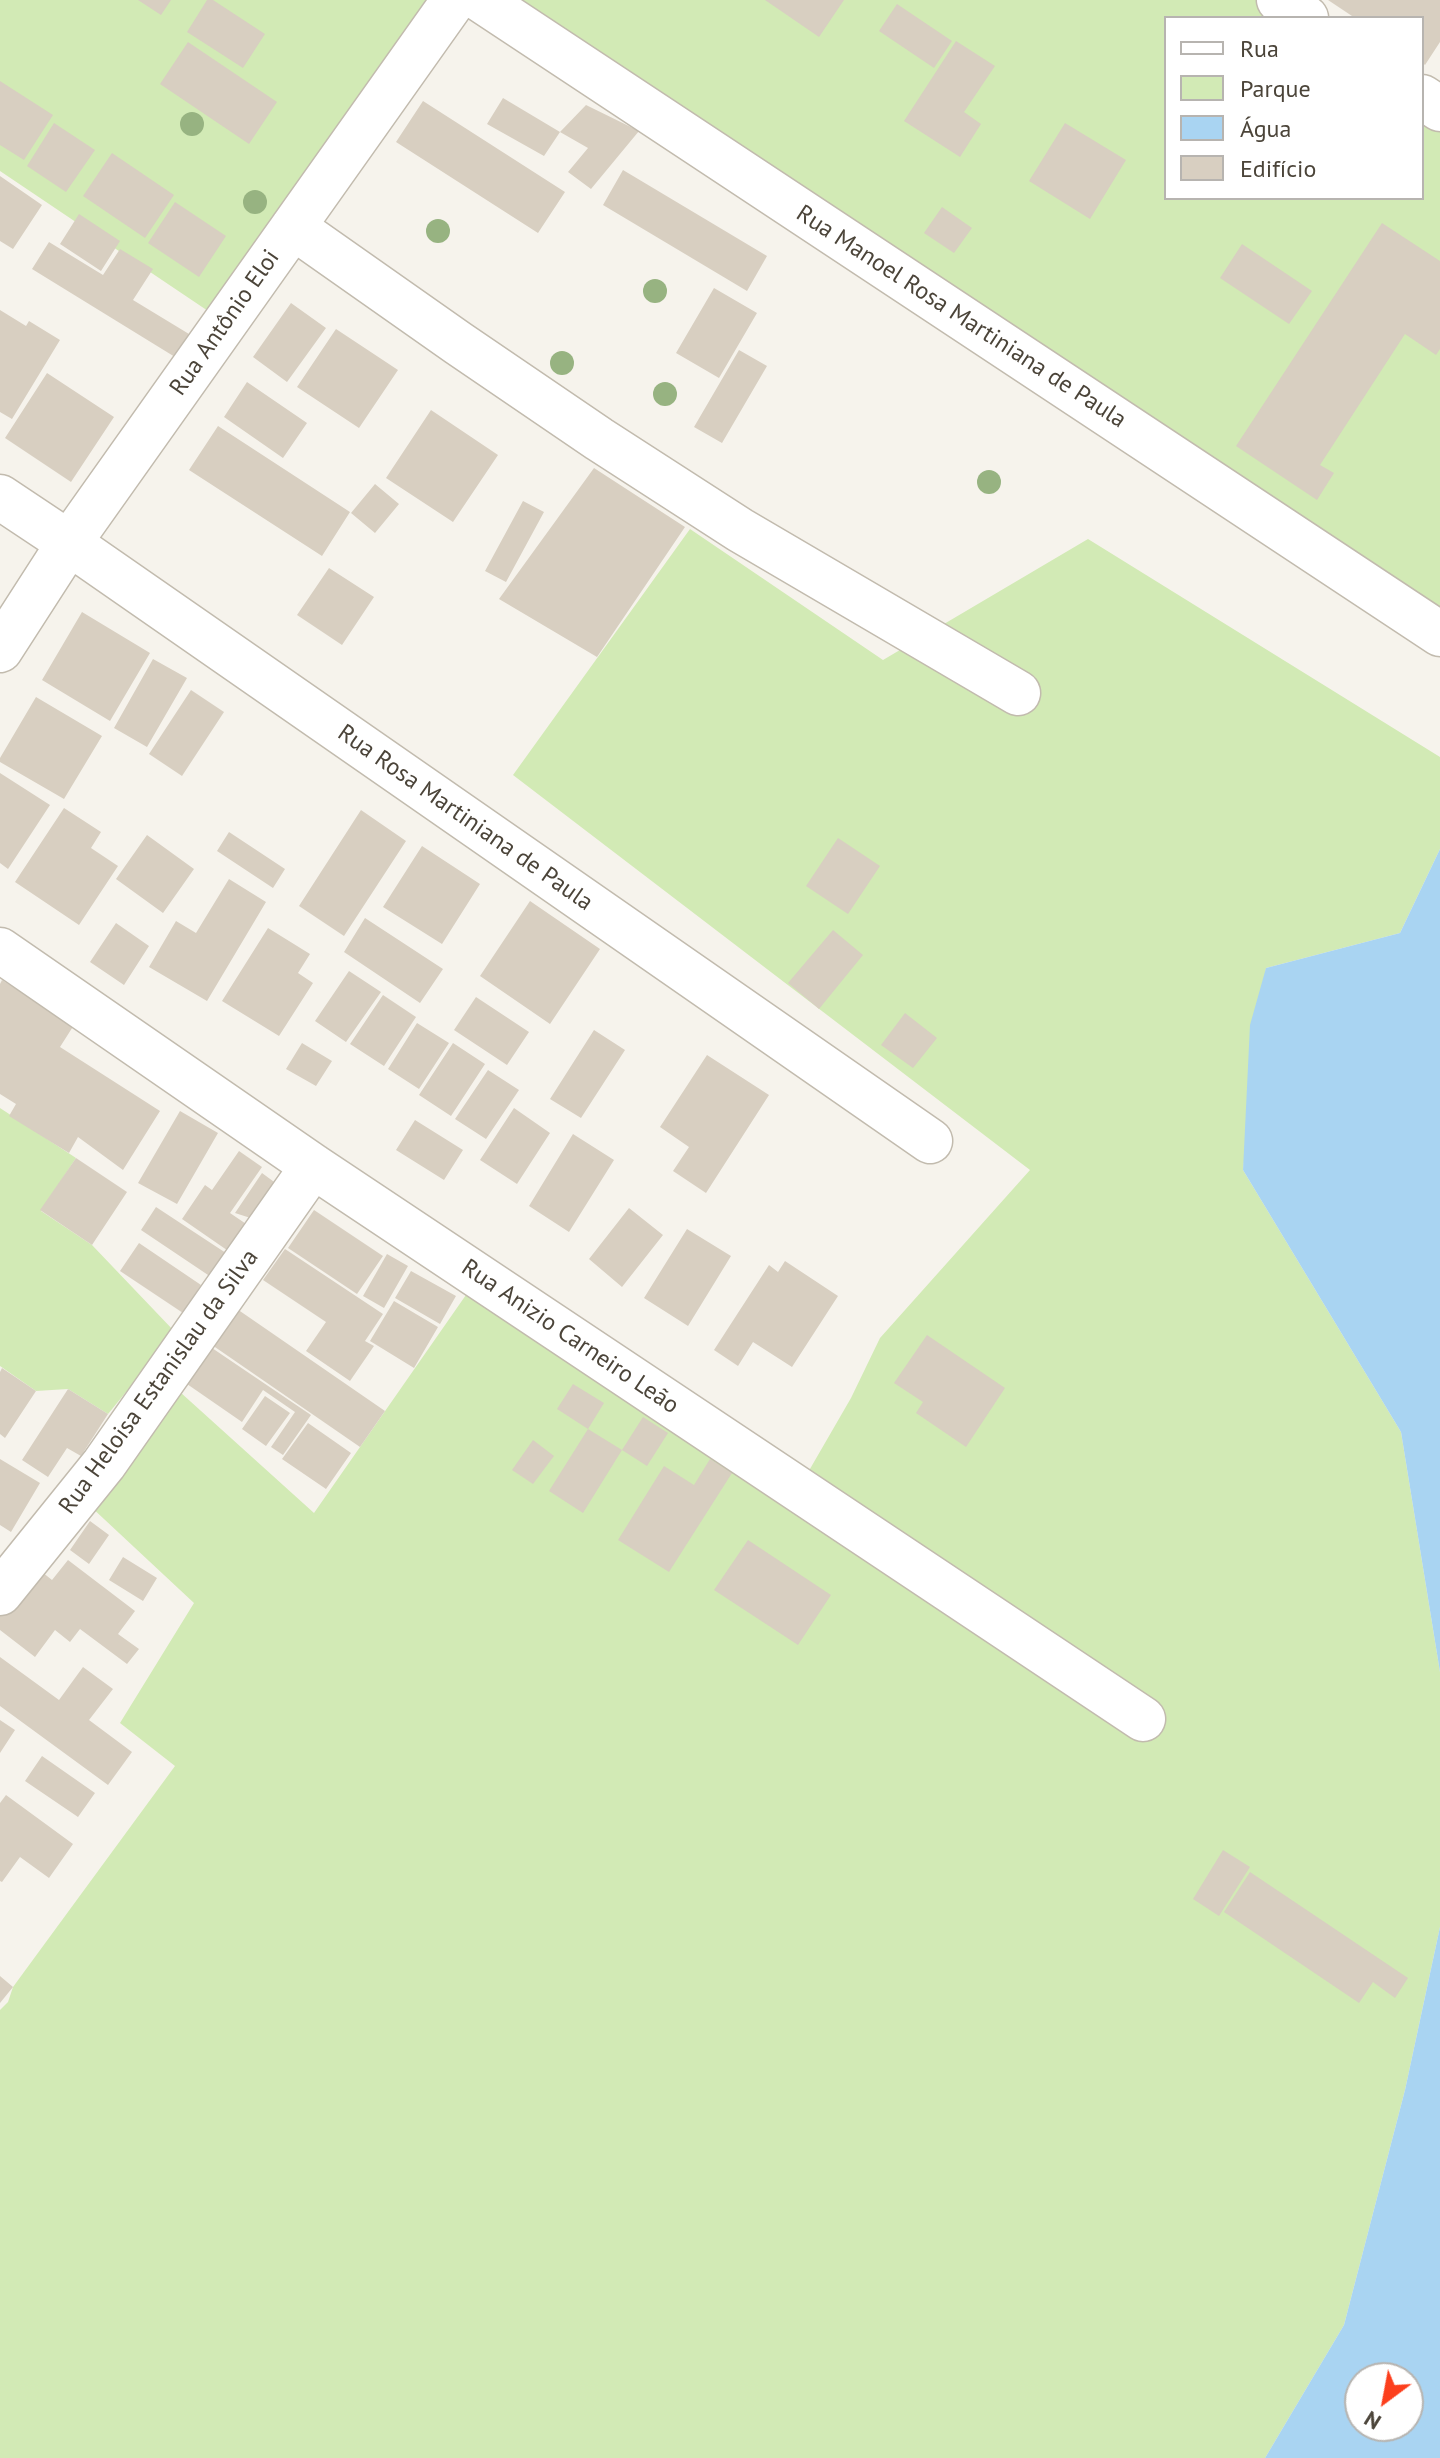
<!DOCTYPE html>
<html>
<head>
<meta charset="utf-8">
<style>
	body { margin:0 }
	#map { position:relative; width:1440px; height:2458px; overflow:hidden; background:#f6f3ec; font-family:"PT Sans",sans-serif }
	canvas { display:block }
	.legend { position:absolute; left:1164px; top:16px; width:260px; height:184px; box-sizing:border-box; background:#fff; border:2px solid #b7b4b0; margin:0; padding:10px 14px; list-style:none; font-size:24px; color:#4b4439 }
	.legend li { display:flex; align-items:center; gap:16px; height:40px }
	.legend b { width:40px; border:2px solid #b7b4b0 }
	.north { position:absolute; left:1344px; top:2362px; width:80px; height:80px; box-sizing:border-box; background:#fff; border:2px solid #b7b4b0; border-radius:50%; rotate:212deg; font-size:22px; font-weight:700; line-height:32px; text-align:center; color:#4b4439 }
	.north::after { content:''; display:block; margin:auto; width:28px; height:36px; background:#fc3f1d; clip-path:polygon(50% 0,100% 100%,50% 72%,0 100%) }
</style>
</head>
<body>
<div id="map">
<canvas width="1440" height="2458"></canvas>
<ul class="legend">
<li><b style="height:10px;background:#fff"></b>Rua</li>
<li><b style="height:22px;background:#d2eab5"></b>Parque</li>
<li><b style="height:22px;background:#a9d4f2"></b>Água</li>
<li><b style="height:22px;background:#d8cfc1"></b>Edifício</li>
</ul>
<div class="north">N</div>
</div>
<script>
const c = document.querySelector('canvas').getContext('2d');
c.lineJoin = 'round';
function paint(path, color) {
  c.fillStyle = color;
  c.fill(path, 'evenodd');
}
function toPath(rows) {
  const path = new Path2D();
  for (const r of rows) {
    path.moveTo(r[0], r[1]);
    for (let i = 2; i < r.length; i += 2) path.lineTo(r[i], r[i + 1]);
  }
  return path;
}
function trace(path, color, width, dash) {
  c.strokeStyle = color;
  c.lineWidth = width;
  c.lineCap = dash ? 'butt' : 'round';
  c.setLineDash(dash || []);
  c.stroke(path);
}
function drawText(font, color, halo, rows, align = 'center') {
  c.font = font + ' "PT Sans",sans-serif';
  c.lineWidth = 6;
  c.setLineDash([]);
  c.textBaseline = 'middle';
  c.strokeStyle = halo;
  c.fillStyle = color;
  for (const [text, x, y, turn = 0] of rows) {
    c.save();
    c.translate(x, y);
    c.rotate((+turn || 0) * Math.PI / 180);
    c.textAlign = isNaN(turn) ? turn : align;
    if (halo) c.strokeText(text, 0, 0);
    c.fillText(text, 0, 0);
    c.restore();
  }
}
const green = toPath([
	[0,0,442,0,214,315,0,171],
	[502,0,1258,0,1284,18,1166,18,1166,198,1422,198,1422,113,1440,125,1440,618],
	[690,529,883,660,1088,539,1440,757,1440,849,1400,933,1266,968,1243,1170,1401,1432,1440,1672,1440,1927,1405,2090,1344,2325,1265,2458,0,2458,0,2010,8,2002,13,1987,175,1766,120,1723,194,1603,89,1505,180,1392,314,1513,475,1282,792,1500,851,1398,880,1338,1030,1170,513,775],
	[0,1108,76,1158,41,1211,92,1245,175,1332,108,1414,68,1389,36,1391,0,1366]
]);
const water = toPath([
	[1440,849,1440,1672,1401,1432,1243,1170,1250,1025,1266,968,1400,933],
	[1440,1927,1440,2458,1265,2458,1344,2325,1405,2090],
	[1360,2378,1408,2378,1408,2426,1360,2426]
]);
const building = toPath([
	[138,0,171,0,161,15],
	[207,0,213,0,265,34,243,68,187,32],
	[765,0,844,0,819,37],
	[1328,0,1440,0,1440,42,1425,65,1422,62,1422,18,1355,18],
	[897,4,952,41,934,68,879,31],
	[956,41,995,66,964,112,981,124,960,157,904,121],
	[188,42,277,102,249,144,160,84],
	[0,81,53,115,24,160,0,145],
	[503,98,560,132,544,156,487,124],
	[423,101,565,192,538,233,396,142],
	[586,105,639,131,591,189,568,172,588,148,560,132],
	[54,123,95,150,66,192,27,166],
	[1065,123,1126,160,1090,219,1029,181],
	[112,153,174,195,145,238,83,196],
	[623,170,767,256,747,291,603,205],
	[0,176,42,205,13,249,0,241],
	[175,202,226,236,199,277,148,243],
	[942,207,972,228,954,253,924,233],
	[79,214,120,241,101,271,60,244],
	[1382,223,1440,261,1440,349,1436,355,1405,334,1320,465,1334,473,1317,500,1236,446],
	[49,242,103,275,120,249,153,269,133,300,189,334,175,357,32,269],
	[1242,244,1312,291,1289,324,1220,278],
	[714,288,757,313,719,378,676,353],
	[291,303,326,328,287,382,253,357],
	[0,310,26,326,29,321,60,340,12,419,0,412],
	[336,329,398,370,359,428,297,387],
	[739,350,767,366,722,443,694,427],
	[47,373,114,417,71,482,5,438],
	[247,382,307,423,283,458,224,417],
	[431,410,498,455,453,522,386,478],
	[218,426,350,512,322,556,189,470],
	[594,468,685,527,597,657,499,599],
	[375,484,399,504,375,533,351,513],
	[523,501,544,512,506,582,485,571],
	[329,568,374,597,342,645,297,615],
	[82,612,150,653,110,721,42,680],
	[153,659,187,678,147,747,114,728],
	[191,690,224,712,182,776,149,754],
	[36,697,102,736,64,799,0,762,0,758],
	[0,773,50,805,8,869,0,863],
	[64,808,101,832,91,848,118,866,79,925,15,882],
	[361,810,406,841,344,936,299,906],
	[229,832,285,869,273,888,217,851],
	[147,835,194,869,163,913,116,879],
	[838,838,880,866,848,914,806,886],
	[422,846,480,884,442,944,383,907],
	[229,879,266,902,207,1001,149,967,176,921,196,933],
	[530,901,600,949,550,1024,480,976],
	[365,918,443,969,420,1003,344,952],
	[116,923,149,946,124,985,90,962],
	[268,928,310,954,298,973,313,983,279,1036,222,1001],
	[833,930,863,955,819,1009,788,983],
	[349,971,381,992,346,1042,315,1021],
	[2,980,74,1025,60,1047,160,1111,123,1170,78,1137,69,1153,9,1116,16,1104,0,1094,0,984],
	[383,995,416,1017,384,1066,350,1044],
	[476,997,529,1032,507,1065,454,1030],
	[905,1013,937,1038,913,1068,881,1045],
	[417,1023,449,1043,419,1089,388,1069],
	[594,1030,625,1050,581,1118,550,1099],
	[302,1043,332,1061,316,1086,286,1069],
	[453,1043,485,1064,451,1116,419,1095],
	[707,1055,769,1095,706,1193,673,1171,689,1147,660,1127],
	[488,1070,519,1090,486,1139,455,1119],
	[514,1108,550,1133,517,1184,480,1160],
	[180,1111,218,1133,177,1204,138,1183],
	[415,1120,463,1150,444,1180,396,1150],
	[573,1134,614,1160,569,1232,529,1206],
	[239,1151,262,1167,230,1213,255,1230,237,1257,182,1219,205,1185,212,1190],
	[76,1158,127,1192,92,1245,40,1210],
	[262,1173,289,1193,266,1223,235,1213],
	[156,1207,232,1257,217,1281,141,1230],
	[629,1208,663,1235,622,1287,589,1259],
	[314,1210,383,1256,357,1294,288,1248],
	[687,1229,731,1256,688,1326,644,1298],
	[139,1243,201,1285,183,1313,120,1271],
	[285,1249,383,1314,365,1341,374,1346,350,1381,306,1351,326,1322,263,1280],
	[387,1254,408,1266,384,1308,363,1296],
	[785,1261,838,1296,792,1367,753,1342,738,1366,714,1350,769,1265,778,1272],
	[411,1271,456,1296,440,1324,395,1298],
	[394,1301,438,1327,414,1368,370,1341],
	[237,1309,385,1411,360,1447,212,1345],
	[927,1335,1005,1388,966,1447,916,1413,923,1402,894,1383],
	[212,1348,311,1415,283,1455,271,1447,295,1412,263,1390,242,1422,187,1384],
	[2,1368,36,1391,5,1438,0,1434,0,1372],
	[573,1384,604,1403,588,1429,622,1450,643,1417,668,1433,647,1466,622,1450,583,1513,549,1491,588,1429,557,1409],
	[68,1389,108,1414,81,1456,67,1448,48,1477,22,1460],
	[265,1396,290,1413,266,1446,242,1429],
	[308,1423,351,1453,326,1489,282,1459],
	[533,1440,554,1456,533,1484,512,1470],
	[0,1459,40,1483,11,1532,0,1525],
	[710,1459,732,1473,669,1572,618,1540,664,1466,694,1485],
	[90,1521,109,1535,89,1564,70,1550],
	[748,1540,831,1595,798,1645,714,1590],
	[123,1557,157,1578,143,1601,109,1580],
	[68,1560,135,1611,118,1634,139,1649,127,1664,80,1629,70,1642,55,1630,35,1657,0,1630,0,1606,32,1564,52,1580],
	[0,1657,59,1700,83,1667,113,1689,89,1720,132,1752,108,1785,0,1706],
	[0,1720,15,1730,0,1753],
	[42,1756,95,1793,78,1817,25,1781],
	[6,1795,73,1844,49,1878,20,1857,2,1882,0,1881,0,1803],
	[1223,1850,1250,1867,1219,1916,1193,1899],
	[1250,1872,1408,1978,1395,1998,1373,1982,1359,2003,1224,1912],
	[0,1976,13,1987,0,2003]
]);
const minor = toPath([
	[481,0,1440,634],
	[1279,0,1306,18],
	[1422,97,1440,109],
	[293,227,458,343,599,439,740,530,1018,693],
	[0,497,69,543,930,1141],
	[0,650,69,543,454,0],
	[0,950,313,1166,1143,1719],
	[0,1593,104,1464,313,1166]
]);
const trees = [
	[192,124],
	[255,202],
	[438,231],
	[655,291],
	[562,363],
	[665,394],
	[989,482]
];
const streetNames = [
	["Rua Manoel Rosa Martiniana de Paula",961,317,33],
	["Rua Antônio Eloi",225,323,-55],
	["Rua Rosa Martiniana de Paula",465,818,35],
	["Rua Anizio Carneiro Leão",570,1337,34],
	["Rua Heloisa Estanislau da Silva",159,1382,-54]
];
paint(green, '#d2eab5');
paint(water, '#a9d4f2');
paint(building, '#d8cfc1');
trace(minor, '#c2bbae', 47);
trace(minor, '#fff', 44);
c.fillStyle = '#97b381';
for (const [x, y] of trees) {
  c.beginPath();
  c.arc(x, y, 12, 0, 2 * Math.PI);
  c.fill();
}
drawText('24px', '#4b4439', '#fff', streetNames);
</script>
</body>
</html>
